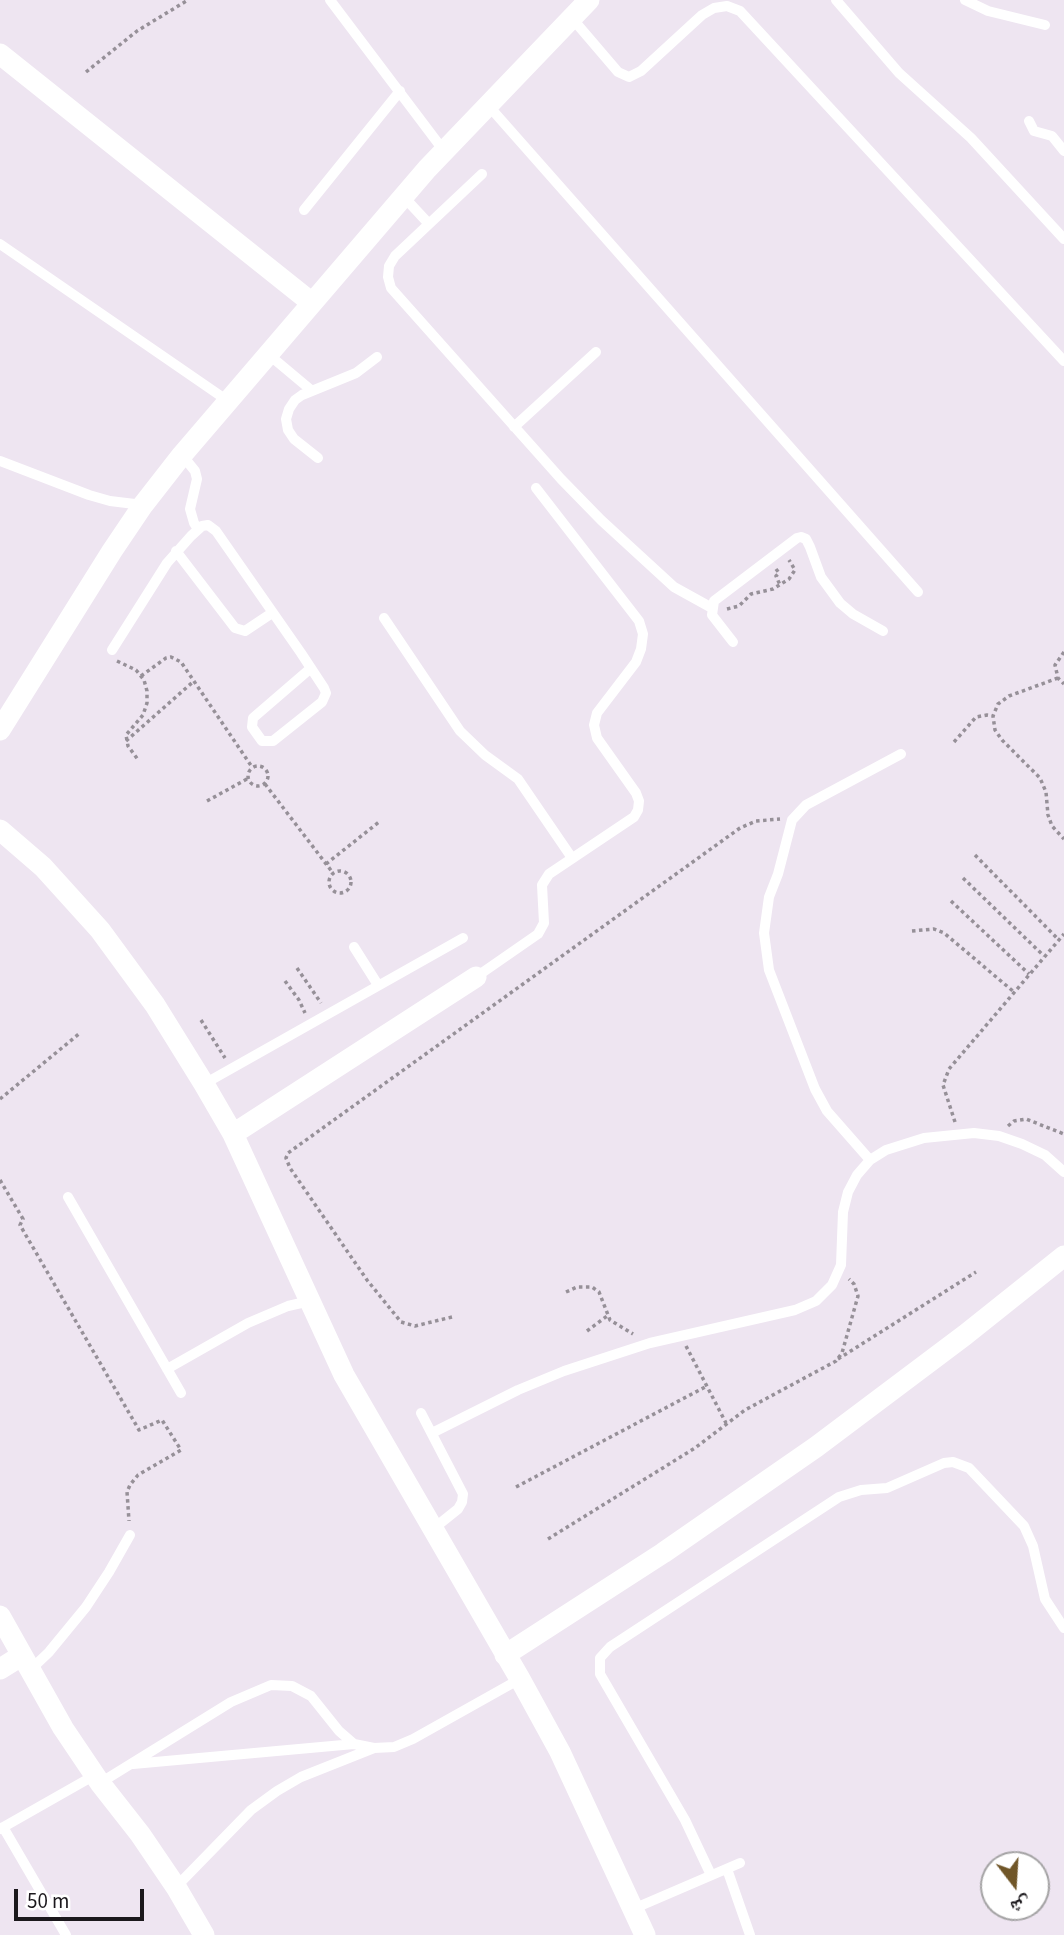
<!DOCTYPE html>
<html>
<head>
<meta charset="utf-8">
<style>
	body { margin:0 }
	#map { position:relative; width:1064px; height:1935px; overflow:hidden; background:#eee5f1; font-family:"Source Sans 3","Noto Naskh Arabic",sans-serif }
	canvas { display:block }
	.north { position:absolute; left:980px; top:1851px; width:70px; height:70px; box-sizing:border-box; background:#fff; border:2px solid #a4a3a4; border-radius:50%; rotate:163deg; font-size:19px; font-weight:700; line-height:28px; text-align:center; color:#1b181c }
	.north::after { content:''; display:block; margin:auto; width:24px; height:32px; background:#705628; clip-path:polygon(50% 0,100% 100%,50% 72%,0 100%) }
	.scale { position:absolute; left:14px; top:1889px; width:130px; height:32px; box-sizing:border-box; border:4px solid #1b181c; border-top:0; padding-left:9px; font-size:21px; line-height:24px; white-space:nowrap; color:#1b181c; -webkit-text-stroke:5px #fff; paint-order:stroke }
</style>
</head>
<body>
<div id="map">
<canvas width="1064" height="1935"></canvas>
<div class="north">ش</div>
<div class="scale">50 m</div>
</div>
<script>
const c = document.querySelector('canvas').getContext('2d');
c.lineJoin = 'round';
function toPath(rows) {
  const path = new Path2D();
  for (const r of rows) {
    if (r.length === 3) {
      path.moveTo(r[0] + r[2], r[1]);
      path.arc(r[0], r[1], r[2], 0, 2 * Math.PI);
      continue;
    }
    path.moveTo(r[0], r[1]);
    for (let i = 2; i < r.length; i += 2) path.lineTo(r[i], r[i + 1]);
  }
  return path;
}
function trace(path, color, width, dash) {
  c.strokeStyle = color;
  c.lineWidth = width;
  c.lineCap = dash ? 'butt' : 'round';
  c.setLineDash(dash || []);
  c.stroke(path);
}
const path = toPath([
	[86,72,137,31,188,0],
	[776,569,779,573,776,576,780,585],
	[727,609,739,606,751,594,773,589,789,579,795,570,789,560],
	[1064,652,1055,665,1058,678,1064,684],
	[117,661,136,670,144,680,147,691,147,703,143,715,126,735,128,746,139,761],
	[141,676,166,658,171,657,181,662,252,767],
	[1058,678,1009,696,998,704,993,716,995,730,1002,740,1040,778,1046,792,1048,815,1052,826,1064,839],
	[126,741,194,681],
	[954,742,976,717,987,715,993,716],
	[258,776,10],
	[265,784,333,873],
	[207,801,247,779],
	[975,855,1058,939],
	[326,864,379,822],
	[340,882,11],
	[963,878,1044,956],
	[951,901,1029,974],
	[912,931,934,929,944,933,1014,992],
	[297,968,321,1003],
	[285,981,299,1000,305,1013],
	[201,1020,225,1058],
	[0,1099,80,1033],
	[955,1122,943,1085,949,1069,1064,934],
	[1008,1126,1014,1121,1026,1119,1064,1134],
	[0,1180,23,1219,20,1225,24,1232,139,1430,162,1420,181,1450,138,1475,130,1485,127,1492,129,1521],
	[566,1292,577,1287,592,1287,599,1292,610,1320,633,1334],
	[452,1317,415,1326,401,1322,367,1280,290,1168,286,1158,288,1153,740,828,756,821,780,819],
	[587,1331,607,1316],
	[686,1346,726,1423],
	[838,1359,976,1272],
	[516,1487,707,1386],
	[548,1539,695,1448,745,1410,836,1361,842,1353,858,1296,854,1284,849,1279]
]);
const service = toPath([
	[330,0,444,151],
	[836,0,899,73,971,138,1064,239],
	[965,0,988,11,1045,25],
	[571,17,618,72,629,77,641,71,702,15,714,8,727,6,740,11,1064,361],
	[487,104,918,592],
	[1029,121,1034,131,1052,136,1064,151],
	[482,174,395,256,389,266,388,277,391,288,561,479,601,520,674,587,712,608],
	[403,196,429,224],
	[304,210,400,91],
	[0,244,228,401],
	[268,354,311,390],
	[514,427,596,352],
	[182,455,195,471,197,479,190,509,194,523,198,529],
	[318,458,294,439,288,430,286,419,289,409,295,400,302,395,356,373,377,357],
	[0,461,89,495,110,501,143,505],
	[176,551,235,628,245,631,272,613],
	[384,618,460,731,485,755,518,779,572,858],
	[733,642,712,615,714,601,797,538,801,537,806,539,810,547,821,577,840,603,853,614,883,631],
	[112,650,167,563,191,536,202,526,208,525,216,531,301,653,324,688,326,693,322,702,273,741,262,741,252,727,253,718,311,668],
	[354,947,378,985],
	[476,977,538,934,544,923,542,885,549,874,634,817,638,810,639,801,636,793,597,738,594,725,597,713,636,662,641,649,643,634,639,621,536,488],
	[204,1084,463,938],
	[870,1160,827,1111,815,1089,769,970,764,933,769,897,778,874,792,820,806,805,901,754],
	[68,1197,181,1393],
	[167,1369,248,1323,288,1306,310,1301],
	[421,1413,463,1494,462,1502,458,1509,433,1529],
	[432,1433,518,1390,564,1371,650,1343,795,1310,816,1301,832,1285,841,1265,843,1212,848,1192,857,1175,870,1160,886,1150,924,1138,974,1133,999,1136,1022,1144,1045,1155,1064,1172],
	[29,1671,49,1652,86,1607,109,1572,130,1535],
	[133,1764,354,1744],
	[100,1783,231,1702,271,1685,292,1686,311,1696,339,1731,354,1744,374,1748,394,1747,413,1739,520,1679],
	[3,1827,66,1935],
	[0,1829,95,1775],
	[727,1869,750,1935],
	[711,1875,685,1820,600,1674,600,1658,610,1647,839,1497,861,1490,887,1488,944,1463,953,1462,969,1468,1024,1526,1033,1546,1045,1599,1064,1628],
	[176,1887,251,1810,277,1791,301,1777,374,1748],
	[633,1909,740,1863]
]);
const minor = toPath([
	[0,54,312,303],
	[0,730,112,551,143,505,182,455,427,169,589,0],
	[0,830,43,867,100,930,155,1005,204,1084,233,1134,344,1375,520,1679,560,1752,645,1935],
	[233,1134,476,977],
	[0,1616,63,1728,100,1783,140,1834,176,1887,204,1935],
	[505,1655,663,1553,816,1447,965,1335,1064,1256],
	[0,1669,21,1656]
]);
trace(path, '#969098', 3.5, [3.5, 3.5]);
trace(service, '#fff', 10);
trace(minor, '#fff', 21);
</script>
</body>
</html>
